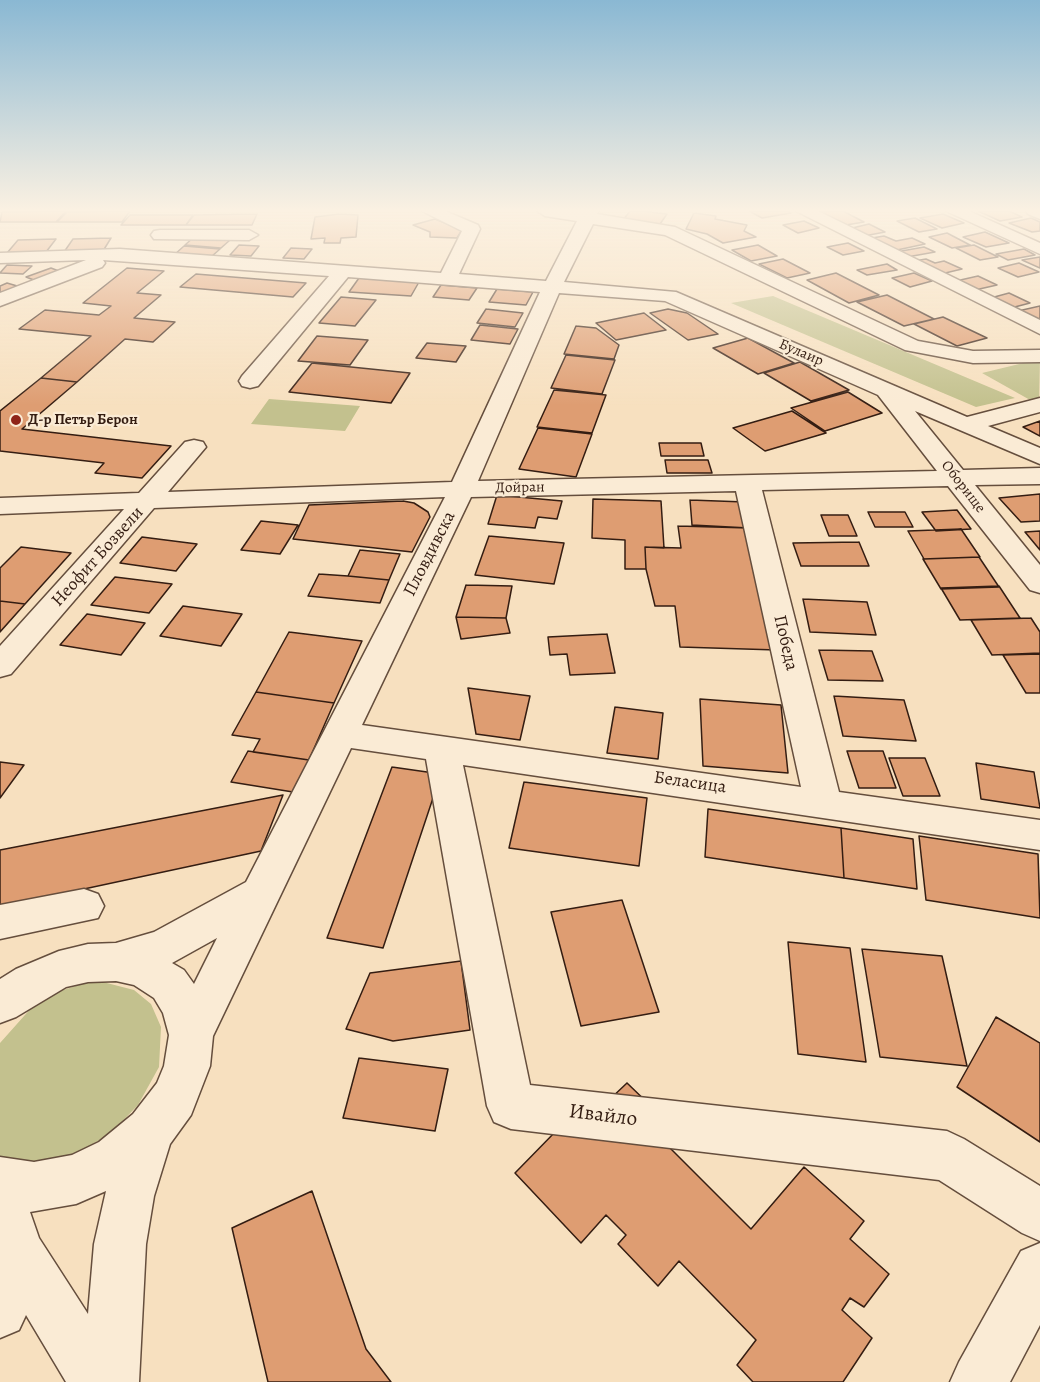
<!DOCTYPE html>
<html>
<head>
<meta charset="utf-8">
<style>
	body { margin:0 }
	canvas { display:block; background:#f7e0bf }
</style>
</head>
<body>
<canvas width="1040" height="1382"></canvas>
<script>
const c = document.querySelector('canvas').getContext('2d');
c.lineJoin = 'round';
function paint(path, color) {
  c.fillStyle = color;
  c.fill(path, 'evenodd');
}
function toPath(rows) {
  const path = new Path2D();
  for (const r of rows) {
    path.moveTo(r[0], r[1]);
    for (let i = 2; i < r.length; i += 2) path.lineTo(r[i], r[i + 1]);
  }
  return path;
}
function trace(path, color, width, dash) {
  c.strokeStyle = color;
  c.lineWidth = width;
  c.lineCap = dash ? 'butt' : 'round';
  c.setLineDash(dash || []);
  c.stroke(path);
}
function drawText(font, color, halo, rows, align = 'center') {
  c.font = font + ' Alegreya,serif';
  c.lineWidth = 4.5;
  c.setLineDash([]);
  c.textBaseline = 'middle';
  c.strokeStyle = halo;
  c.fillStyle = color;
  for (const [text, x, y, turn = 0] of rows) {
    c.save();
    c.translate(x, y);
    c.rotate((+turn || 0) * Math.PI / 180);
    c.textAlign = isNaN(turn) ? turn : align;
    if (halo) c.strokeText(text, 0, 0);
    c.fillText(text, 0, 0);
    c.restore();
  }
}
const green = toPath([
	[773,296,1015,398,976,407,731,303],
	[1040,359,1039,405,982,373],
	[269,399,360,406,345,431,251,424],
	[95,980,134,990,151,1004,161,1027,159,1067,138,1105,111,1133,71,1157,33,1166,0,1157,0,1043,41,997]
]);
const building = toPath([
	[66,211,56,222,0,222,2,212,66,211],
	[130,211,122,222,57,222,67,212,130,211],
	[630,211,642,211,667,214,660,224,623,220,630,211],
	[749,211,787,211,791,213,762,218,749,211],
	[843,211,864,222,840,226,814,212,843,211],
	[978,211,1009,211,1022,217,1000,221,978,211],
	[694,213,716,216,715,219,747,225,744,231,756,237,723,243,707,234,686,229,694,213],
	[257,214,252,225,186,225,194,215,257,214],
	[339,214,358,215,356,237,341,238,340,243,324,243,325,238,311,239,315,217,339,214],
	[943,214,964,223,942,228,920,218,943,214],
	[130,215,193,215,186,225,121,225,130,215],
	[915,218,937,229,919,232,897,221,915,218],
	[1031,218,1040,222,1040,231,1032,232,1009,223,1031,218],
	[435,219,462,230,457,238,430,237,430,232,413,225,435,219],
	[804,221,819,228,798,233,783,225,804,221],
	[869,224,885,232,864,236,848,229,869,224],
	[985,232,1009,243,986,247,963,237,985,232],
	[947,233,970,245,952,248,929,237,947,233],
	[884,236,896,241,912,238,925,244,897,250,872,238,884,236],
	[194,237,230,240,221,248,185,245,194,237],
	[111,238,103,251,64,252,73,239,111,238],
	[56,239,46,252,7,253,18,240,56,239],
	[848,243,864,251,843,255,827,247,848,243],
	[239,245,259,246,251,256,230,255,239,245],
	[758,245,777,256,751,261,732,250,758,245],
	[974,245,998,257,980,260,956,248,974,245],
	[184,246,220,249,211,257,174,255,184,246],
	[924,247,935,252,907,257,896,252,924,247],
	[291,248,312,249,304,259,283,258,291,248],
	[1024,249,1035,255,1008,260,996,254,1024,249],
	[1040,257,1040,268,1022,260,1040,257],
	[783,259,810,273,787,278,759,264,783,259],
	[926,259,935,263,944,261,962,269,941,274,914,261,926,259],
	[1019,263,1039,272,1018,277,998,268,1019,263],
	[887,264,897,270,867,275,857,270,887,264],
	[7,265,32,266,23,274,0,273,7,265],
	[51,268,64,273,39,282,26,277,51,268],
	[127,268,164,271,137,293,161,295,134,318,175,322,153,342,125,339,77,382,41,378,91,336,19,329,45,310,99,315,111,306,83,303,127,268],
	[836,273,879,295,849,303,807,280,836,273],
	[914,273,932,281,910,287,892,278,914,273],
	[196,274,306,283,293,297,180,287,196,274],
	[978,276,997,285,975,290,956,281,978,276],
	[359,278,419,282,411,296,349,292,359,278],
	[7,283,24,288,0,298,0,286,7,283],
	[441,285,477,288,469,300,433,297,441,285],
	[497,289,533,292,526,305,489,302,497,289],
	[1009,293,1030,303,1007,309,987,299,1009,293],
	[887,295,934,319,904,326,857,302,887,295],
	[341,297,376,300,355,326,319,323,341,297],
	[1040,306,1040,322,1018,311,1040,306],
	[486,309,523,313,515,327,477,323,486,309],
	[668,309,687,313,718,334,688,340,650,313,668,309],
	[644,313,666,330,616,340,596,323,644,313],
	[943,317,987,338,957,346,914,324,943,317],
	[480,325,518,329,510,344,471,340,480,325],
	[576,326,596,328,619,345,614,359,564,354,576,326],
	[317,336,368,340,350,365,298,361,317,336],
	[748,338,794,363,758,374,713,348,748,338],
	[427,343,466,346,456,362,416,358,427,343],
	[566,355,615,360,602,394,551,388,566,355],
	[800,362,849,390,811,401,764,373,800,362],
	[312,363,410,373,391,403,289,392,312,363],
	[41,378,77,382,22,429,171,446,142,478,95,473,104,463,0,451,0,411,41,378],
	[554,390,606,395,592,433,537,427,554,390],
	[848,392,882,413,825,431,791,408,848,392],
	[792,411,826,433,765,451,733,428,792,411],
	[1040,421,1040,436,1023,427,1040,421],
	[538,428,592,434,576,477,519,469,538,428],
	[659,443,701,443,704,456,661,456,659,443],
	[665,460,708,460,712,473,667,473,665,460],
	[1040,494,1040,521,1021,522,999,498,1040,494],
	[497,495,562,501,557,519,538,517,535,528,488,524,497,495],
	[593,499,661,501,664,548,645,547,646,569,625,569,625,540,592,538,593,499],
	[690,500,745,502,749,528,692,525,690,500],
	[403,501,414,503,428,512,430,517,412,552,293,539,309,505,403,501],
	[957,510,971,529,936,531,922,512,957,510],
	[868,512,905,512,913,527,875,527,868,512],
	[821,515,848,515,857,536,829,536,821,515],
	[261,521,298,525,280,554,241,550,261,521],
	[678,526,749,528,777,650,680,647,675,606,655,606,646,569,645,547,681,548,678,526],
	[961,529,980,557,924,559,908,531,961,529],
	[1040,531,1040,550,1025,532,1040,531],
	[489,536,564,543,554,584,475,575,489,536],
	[142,537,197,544,176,571,120,563,142,537],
	[859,542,869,566,801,566,793,543,859,542],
	[21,547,71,553,25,604,0,601,0,568,21,547],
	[360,550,400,554,389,580,348,576,360,550],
	[979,557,999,587,941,589,923,559,979,557],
	[319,574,348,576,389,580,380,603,308,596,319,574],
	[115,577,172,584,149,613,91,605,115,577],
	[466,585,512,586,506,618,456,617,466,585],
	[999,586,1020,618,960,620,941,588,999,586],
	[803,599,867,602,876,635,810,632,803,599],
	[0,601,25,604,0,632,0,601],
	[183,606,242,614,221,646,160,636,183,606],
	[87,614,145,623,121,655,60,645,87,614],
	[456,617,506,618,510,633,461,639,456,617],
	[1031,618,1040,632,1040,653,992,655,971,620,1031,618],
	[289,632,362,641,334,703,256,692,289,632],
	[607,634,615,673,570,675,567,654,550,655,548,637,607,634],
	[819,650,872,651,883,681,828,680,819,650],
	[1040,654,1040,693,1026,693,1003,655,1040,654],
	[468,688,530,696,520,740,476,734,468,688],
	[256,692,334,703,309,760,253,752,260,739,232,735,256,692],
	[834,696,904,700,916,741,843,736,834,696],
	[700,699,781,705,788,773,703,766,700,699],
	[615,707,663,713,658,759,607,753,615,707],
	[248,751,309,760,293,792,231,782,248,751],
	[847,751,883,751,896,788,859,788,847,751],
	[889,758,925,758,940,796,903,796,889,758],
	[0,762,24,765,0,798,0,762],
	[976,763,1034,772,1040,808,981,799,976,763],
	[392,767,441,774,383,948,327,938,392,767],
	[524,782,647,798,639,866,509,848,524,782],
	[283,795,261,851,0,907,0,850,283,795],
	[708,809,841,828,844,878,705,857,708,809],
	[841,828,913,839,917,889,844,878,841,828],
	[919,836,1038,854,1040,918,926,900,919,836],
	[622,900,659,1012,581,1026,551,912,622,900],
	[788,942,850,948,866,1062,798,1054,788,942],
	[862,949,942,956,967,1066,880,1057,862,949],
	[461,961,470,1030,393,1041,346,1029,370,973,461,961],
	[996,1017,1040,1043,1040,1142,957,1087,996,1017],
	[359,1058,448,1069,435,1131,343,1118,359,1058],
	[627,1083,681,1135,669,1147,751,1229,804,1167,864,1221,850,1239,889,1274,864,1307,850,1298,842,1310,872,1338,843,1382,753,1382,737,1365,756,1340,679,1261,658,1286,618,1244,626,1235,606,1215,581,1243,515,1173,558,1129,571,1136,627,1083],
	[312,1191,366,1349,391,1382,268,1382,232,1228,312,1191]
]);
const minor = toPath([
	[422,211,445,211,478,225,480,229,459,274,546,281,577,221,545,216,537,211,599,211,597,214,675,227,918,341,973,351,1040,350,1040,362,973,363,905,350,665,235,593,224,564,282,676,292,967,417,1040,398,1040,412,988,426,1040,448,1040,464,915,411,963,470,1040,468,1040,484,975,485,1040,565,1040,593,1030,590,948,486,762,490,839,792,1040,820,1040,850,463,765,530,1085,947,1131,964,1139,1040,1186,1040,1241,1022,1233,939,1180,511,1129,494,1122,487,1106,426,759,351,748,213,1036,210,1066,191,1115,170,1144,154,1196,146,1244,139,1382,66,1382,26,1315,19,1330,0,1338,0,1157,34,1162,72,1155,99,1142,133,1114,157,1083,164,1066,169,1035,163,1013,154,998,134,985,116,981,88,982,66,987,16,1017,0,1023,0,979,16,969,59,951,88,944,116,943,154,932,246,882,445,497,154,508,11,674,0,677,0,646,124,509,0,514,0,498,139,493,185,442,194,440,203,442,206,447,168,492,452,482,540,292,348,277,258,386,250,388,242,386,239,381,242,376,329,276,103,260,105,263,102,267,0,306,0,293,86,260,0,263,0,253,120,249,441,273,462,231,422,211],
	[559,293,665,301,878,395,937,471,478,481,559,293],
	[736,491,801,787,362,725,471,497,736,491],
	[217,938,194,984,184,970,172,963,217,938],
	[106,1191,94,1244,88,1314,39,1238,30,1212,76,1204,106,1191],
	[796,211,818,211,1040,320,1040,334,796,211],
	[946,211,969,211,1040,243,1040,254,946,211],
	[1026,211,1040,211,1040,219,1028,214,1026,211],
	[160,230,249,230,258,235,249,240,154,239,151,235,154,231,160,230],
	[84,889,98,894,104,906,98,918,0,939,0,905,84,889],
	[1040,1243,1040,1325,1010,1382,950,1382,959,1362,1021,1251,1040,1243]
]);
const markers = [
	[16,420,6,"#8f2418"]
];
const farStreetnames = [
	["Булаир",801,353,23],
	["Оборище",963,487,52],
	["Дойран",520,488,-1]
];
const farPoinames = [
	["Д-р Петър Берон",28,420]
];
const streetNames = [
	["Пловдивска",430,554,-63],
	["Неофит Бозвели",98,557,-48],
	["Победа",785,643,77],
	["Беласица",690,783,8]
];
const nearStreetnames = [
	["Ивайло",603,1116,7]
];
paint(green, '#c3c18e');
paint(building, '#de9d72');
trace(building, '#341d12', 1.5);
trace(minor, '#654e3d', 3);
paint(minor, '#faebd5');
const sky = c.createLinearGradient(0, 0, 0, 405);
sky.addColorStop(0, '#8ab8d3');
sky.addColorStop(0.52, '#fbf1e2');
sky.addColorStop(1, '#fbf1e200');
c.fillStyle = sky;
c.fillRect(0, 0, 1040, 405);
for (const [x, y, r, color] of markers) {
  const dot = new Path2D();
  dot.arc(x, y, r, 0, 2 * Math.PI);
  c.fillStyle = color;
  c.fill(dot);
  trace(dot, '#faebd5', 2);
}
drawText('15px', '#341d12', '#faebd5', farStreetnames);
drawText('bold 15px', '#341d12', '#faebd5', farPoinames, 'left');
drawText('18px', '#341d12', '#faebd5', streetNames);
drawText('21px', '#341d12', '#faebd5', nearStreetnames);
</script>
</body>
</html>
